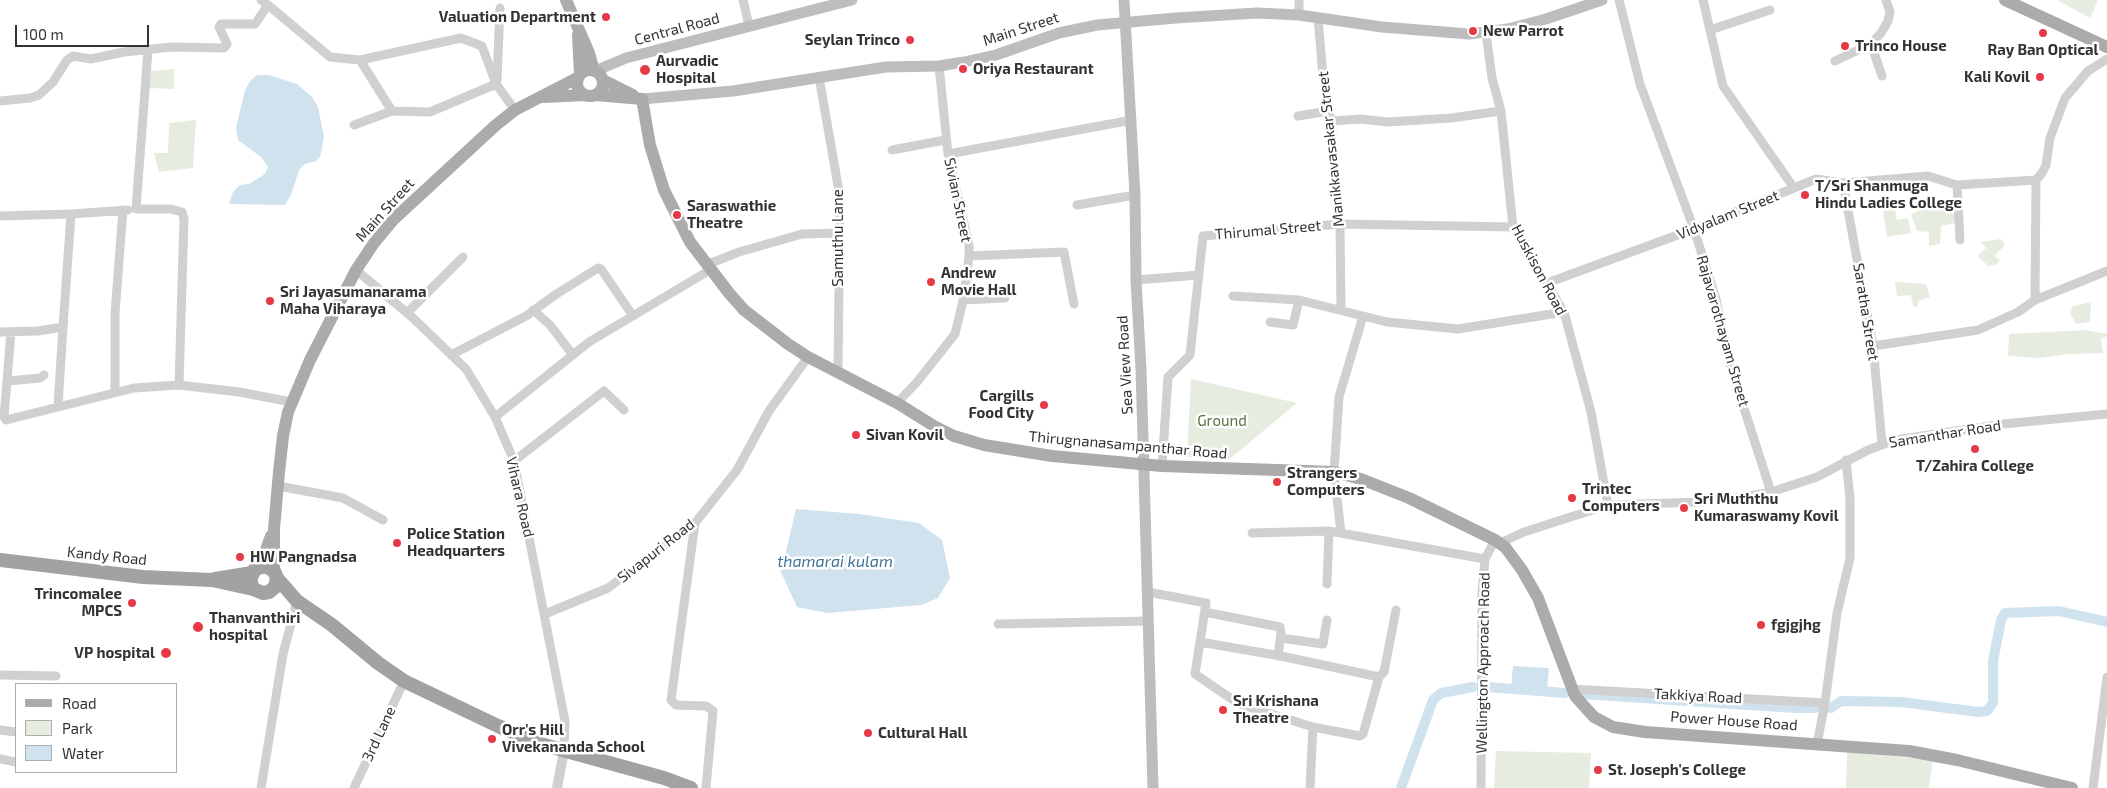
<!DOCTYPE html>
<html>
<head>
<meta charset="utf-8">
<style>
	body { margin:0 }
	#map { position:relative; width:2107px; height:788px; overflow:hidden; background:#fff; font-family:"Exo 2",sans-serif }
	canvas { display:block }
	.legend { position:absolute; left:15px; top:683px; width:162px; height:90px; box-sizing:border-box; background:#fff; border:1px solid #adadad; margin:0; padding:6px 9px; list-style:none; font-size:15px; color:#333 }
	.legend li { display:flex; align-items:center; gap:10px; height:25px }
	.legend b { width:25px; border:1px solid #adadad }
	.scale { position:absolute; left:15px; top:25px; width:134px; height:22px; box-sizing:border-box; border:2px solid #333; border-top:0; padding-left:6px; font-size:15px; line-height:18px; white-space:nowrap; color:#333; -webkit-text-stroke:4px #fff; paint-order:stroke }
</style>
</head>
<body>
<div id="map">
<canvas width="2107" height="788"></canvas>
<ul class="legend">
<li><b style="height:6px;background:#ababab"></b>Road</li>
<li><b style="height:14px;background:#e6ecdf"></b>Park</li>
<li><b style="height:14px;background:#cfe2ee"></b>Water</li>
</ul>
<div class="scale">100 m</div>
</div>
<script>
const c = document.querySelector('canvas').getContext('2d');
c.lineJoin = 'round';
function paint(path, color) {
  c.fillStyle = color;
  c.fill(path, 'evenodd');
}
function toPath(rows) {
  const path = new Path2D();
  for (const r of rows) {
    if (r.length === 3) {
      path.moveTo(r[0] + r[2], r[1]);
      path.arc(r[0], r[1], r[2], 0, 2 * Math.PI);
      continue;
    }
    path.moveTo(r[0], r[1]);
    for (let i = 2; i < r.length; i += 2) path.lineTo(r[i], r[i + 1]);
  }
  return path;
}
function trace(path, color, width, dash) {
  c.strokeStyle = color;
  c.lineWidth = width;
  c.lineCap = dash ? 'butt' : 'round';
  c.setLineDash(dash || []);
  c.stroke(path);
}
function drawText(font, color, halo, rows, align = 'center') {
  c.font = font + ' "Exo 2",sans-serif';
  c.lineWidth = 5;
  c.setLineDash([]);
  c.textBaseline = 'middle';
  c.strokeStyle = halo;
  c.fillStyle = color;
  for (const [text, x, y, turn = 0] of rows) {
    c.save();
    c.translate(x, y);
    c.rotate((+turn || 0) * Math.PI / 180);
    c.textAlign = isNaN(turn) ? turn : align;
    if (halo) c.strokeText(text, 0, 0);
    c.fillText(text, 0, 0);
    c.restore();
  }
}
const green = toPath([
	[2057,0,2098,0,2090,18],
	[174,69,174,89,149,88,150,71],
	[196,120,193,168,159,172,154,153,168,153,169,123],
	[1933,204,1939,209,1947,208,1948,213,1956,214,1955,223,1941,226,1940,244,1929,246,1929,232,1917,231,1911,214],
	[1895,209,1897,220,1908,218,1911,233,1887,237,1883,211],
	[2001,239,2005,245,1994,256,2000,260,1997,264,1988,266,1978,256,1986,248,1981,242],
	[1895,282,1926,284,1930,297,1918,301,1918,307,1913,306,1911,295,1897,296],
	[2091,302,2090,322,2076,324,2070,313,2073,306],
	[2086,330,2107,334,2107,336,2101,339,2103,353,2069,354,2040,358,2008,356,2009,334],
	[1191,379,1297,403,1227,461,1187,457],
	[1496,751,1591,753,1589,788,1494,788],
	[1847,752,1933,760,1929,788,1846,788]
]);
const water = toPath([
	[257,75,269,75,297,84,312,97,318,107,324,137,320,157,316,161,305,164,299,170,291,195,285,205,229,204,233,192,240,185,249,184,265,174,268,167,261,157,238,140,236,128,245,90,251,80],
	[796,509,859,514,919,523,942,540,950,578,938,598,921,605,828,613,797,607,781,572],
	[1513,666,1549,668,1547,691,1511,688]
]);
const canal = toPath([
	[1487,687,1565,693],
	[1581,694,1795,708,1816,708],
	[1831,708,1841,701,1901,702,1978,712,1987,711,1993,703,1993,661,2001,620,2005,613,2059,611,2107,622],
	[1401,788,1433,700,1441,693,1473,687]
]);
const minor = toPath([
	[743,0,749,26],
	[1299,0,1299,15],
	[1619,0,1640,84,1694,229,1716,299,1729,362,1771,492],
	[1703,0,1723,86,1794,188],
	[268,5,330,57,360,60,392,111],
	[1318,18,1323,76,1331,121,1340,224,1341,310],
	[1710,30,1770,10],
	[1486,33,1492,78,1501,111,1513,227,1564,312,1591,412,1608,505],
	[1871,44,1882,76],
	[148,50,136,209,171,209,182,212,184,219,179,385],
	[360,60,461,38,482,46,496,84],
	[1835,61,1871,44,1881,33,1888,21,1890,12,1886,0],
	[819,77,840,197,838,371],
	[497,80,500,8],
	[0,101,30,98,39,95,53,82,67,60,73,56,91,59,124,52,172,47,224,48,227,44,219,27,221,24,255,24,268,5,261,0],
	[1298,116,1329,111],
	[1331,121,1361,119,1388,122,1451,118,1501,111],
	[354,125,392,111,430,112,496,84,515,110],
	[892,150,945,140],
	[948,154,1132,120],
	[1843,183,1873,346,1882,443],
	[1957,185,1960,240],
	[1077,205,1135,195],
	[0,216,71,214,128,210],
	[969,256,1064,252,1074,304],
	[706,265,739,252,802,234,839,233],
	[356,270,413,318,466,369,495,417,514,461,565,721,564,751],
	[1136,280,1199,275],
	[1547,283,1694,229,1816,179,1843,183,1928,176,1957,185,2036,180,2042,173,2046,165,2050,138,2065,98,2088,71,2107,59],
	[1233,296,1299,300,1387,322,1458,329,1564,312],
	[963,300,1005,298],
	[2035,300,2036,180],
	[533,310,550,325,573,355],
	[407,313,463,257],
	[1270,322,1293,325,1299,300],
	[0,332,38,331,63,327,71,214],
	[11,332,4,417,6,420,134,388,179,385,239,392,292,402],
	[1873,346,1978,330,2018,312,2035,300,2107,271],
	[451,355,526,316,555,295,598,268,601,269,633,316],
	[8,381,40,378,44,375],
	[115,391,115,313,123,210],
	[897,403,917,382,955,334,964,297,969,256,969,245,948,154,939,66],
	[58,406,63,327],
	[495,417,589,342,710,270],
	[514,461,604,391,624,410],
	[1162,466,1168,377,1190,355,1203,236,1340,224,1513,227],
	[278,486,343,498,383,520],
	[695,523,671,700,676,705,706,706,713,711,706,788],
	[1252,533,1329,531,1485,559],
	[1341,533,1334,472,1339,397,1363,316],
	[1500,543,1524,532,1608,505,1700,502,1749,496,1771,492,1817,477,1868,450,1895,440,2003,424,2107,414],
	[1327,584,1329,531],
	[1148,592,1206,603,1195,674,1239,704,1313,727,1310,788],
	[1205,612,1280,627,1281,633,1278,656],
	[545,614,608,588,695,523,737,470,769,411,808,357],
	[998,624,1148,621],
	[1281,638,1323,644,1327,620],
	[1200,642,1281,656,1379,677],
	[0,675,56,676],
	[1571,689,1825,703],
	[1313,727,1360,736,1363,734,1379,677,1384,672,1396,610],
	[0,730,16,732],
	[1817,744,1825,703,1837,613,1850,558,1850,499,1846,460],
	[0,759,16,762],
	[261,788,283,654,297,601],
	[354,788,404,681],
	[1481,788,1482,591,1485,559,1495,540],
	[2093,788,2107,677]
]);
const tertiary = toPath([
	[557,788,564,751]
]);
const secondary = toPath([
	[1124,0,1135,195,1136,280,1141,369,1153,788],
	[595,71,626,58,852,0],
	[642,99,733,91,886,67,939,66,964,62,996,55,1059,33,1097,25,1176,18,1257,13,1299,15,1382,27,1469,34,1508,29,1546,19,1602,0]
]);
const primary = toPath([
	[566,0,589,53,594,71],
	[2005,0,2107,47],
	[578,35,580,75],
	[590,83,13],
	[603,80,633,95],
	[596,95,642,99],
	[544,97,586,95],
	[642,99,650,145,664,190,690,242,729,293,744,310,788,344,808,357,897,403,934,426,954,436,984,445,1052,456,1162,466,1334,472,1361,479,1409,498,1495,540,1505,547,1522,570,1538,598,1575,696,1594,717,1613,727,1645,732,1909,751,1957,760,2072,788],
	[260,566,271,536],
	[274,571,274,529,279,472,283,436,288,412,310,360,356,270,374,243,394,219,496,125,515,110,579,77]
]);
const trunk = toPath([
	[0,560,143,577,212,580,253,589,263,593,269,592,275,587,277,578,274,571,265,566,255,569,250,579,253,589],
	[277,578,297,601,332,625,378,663,404,681,498,726,537,743,664,778,691,788],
	[215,579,252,573]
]);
const markers = [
	[606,17,5,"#e63946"],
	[1473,31,5,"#e63946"],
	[2043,33,5,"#e63946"],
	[910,40,5,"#e63946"],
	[1845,46,5,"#e63946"],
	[963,69,5,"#e63946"],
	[645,70,6,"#e63946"],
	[2040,77,5,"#e63946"],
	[1805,195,5,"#e63946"],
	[677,215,5,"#e63946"],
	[931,282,5,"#e63946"],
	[270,301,5,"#e63946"],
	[1044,405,5,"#e63946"],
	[856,435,5,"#e63946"],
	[1975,449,5,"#e63946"],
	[1277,482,5,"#e63946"],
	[1572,498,5,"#e63946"],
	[1684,508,5,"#e63946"],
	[397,543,5,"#e63946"],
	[240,557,5,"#e63946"],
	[132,603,5,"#e63946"],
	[1761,625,5,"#e63946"],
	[198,627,6,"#e63946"],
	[166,653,6,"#e63946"],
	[1223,710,5,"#e63946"],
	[868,733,5,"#e63946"],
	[492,739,5,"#e63946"],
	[1598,770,5,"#e63946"]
];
const poiNames = [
	["Valuation Department",596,17,"right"],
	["New Parrot",1483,31],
	["Seylan Trinco",900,40,"right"],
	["Trinco House",1855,46],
	["Ray Ban Optical",2043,50,"center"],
	["Aurvadic",656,61],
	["Hospital",656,78],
	["Oriya Restaurant",973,69],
	["Kali Kovil",2030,77,"right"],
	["T/Sri Shanmuga",1815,186],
	["Hindu Ladies College",1815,203],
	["Saraswathie",687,206],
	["Theatre",687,223],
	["Andrew",941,273],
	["Movie Hall",941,290],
	["Sri Jayasumanarama",280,292],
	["Maha Viharaya",280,309],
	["Cargills",1034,396,"right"],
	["Food City",1034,413,"right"],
	["Sivan Kovil",866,435],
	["T/Zahira College",1975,466,"center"],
	["Strangers",1287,473],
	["Computers",1287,490],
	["Trintec",1582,489],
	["Computers",1582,506],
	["Sri Muththu",1694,499],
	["Kumaraswamy Kovil",1694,516],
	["Police Station",407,534],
	["Headquarters",407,551],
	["HW Pangnadsa",250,557],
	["Trincomalee",122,594,"right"],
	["MPCS",122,611,"right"],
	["Thanvanthiri",209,618],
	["hospital",209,635],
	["fgjgjhg",1771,625],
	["VP hospital",155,653,"right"],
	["Sri Krishana",1233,701],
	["Theatre",1233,718],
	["Orr's Hill",502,730],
	["Vivekananda School",502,747],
	["Cultural Hall",878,733],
	["St. Joseph's College",1608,770]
];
const streetNames = [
	["Central Road",677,29,-15],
	["Main Street",1021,29,-18],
	["Manikkavasakar Street",1331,149,-96],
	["Sivian Street",958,200,78],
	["Main Street",385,210,-48],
	["Vidyalam Street",1728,215,-22],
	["Thirumal Street",1268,230,-5],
	["Samuthu Lane",838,238,-90],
	["Huskison Road",1539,270,62],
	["Saratha Street",1866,312,81],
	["Rajavarothayam Street",1723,331,74],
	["Sea View Road",1125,365,-93],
	["Samanthar Road",1945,434,-9],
	["Thirugnanasampanthar Road",1128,445,5],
	["Vihara Road",520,497,77],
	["Sivapuri Road",656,551,-38],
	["Kandy Road",107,556,6],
	["Wellington Approach Road",1483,663,-89],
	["Takkiya Road",1698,696,3],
	["Power House Road",1734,721,4],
	["3rd Lane",379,734,-65]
];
const parkNames = [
	["Ground",1222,421]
];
const waterNames = [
	["thamarai kulam",835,562]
];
paint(green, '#e6ecdf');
paint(water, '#cfe2ee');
trace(canal, '#cfe2ee', 10);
trace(minor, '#d0d0d0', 9);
trace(tertiary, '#d0d0d0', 10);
trace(secondary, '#bdbdbd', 11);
trace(primary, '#ababab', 12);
trace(trunk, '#a2a2a2', 14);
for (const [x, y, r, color] of markers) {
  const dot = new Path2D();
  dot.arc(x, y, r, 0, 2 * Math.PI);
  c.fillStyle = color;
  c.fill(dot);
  trace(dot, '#fff', 2);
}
drawText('bold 15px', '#333', '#fff', poiNames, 'left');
drawText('15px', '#333', '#fff', streetNames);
drawText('15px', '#56703f', '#fff', parkNames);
drawText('italic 16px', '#3f7597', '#fff', waterNames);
</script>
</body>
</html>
